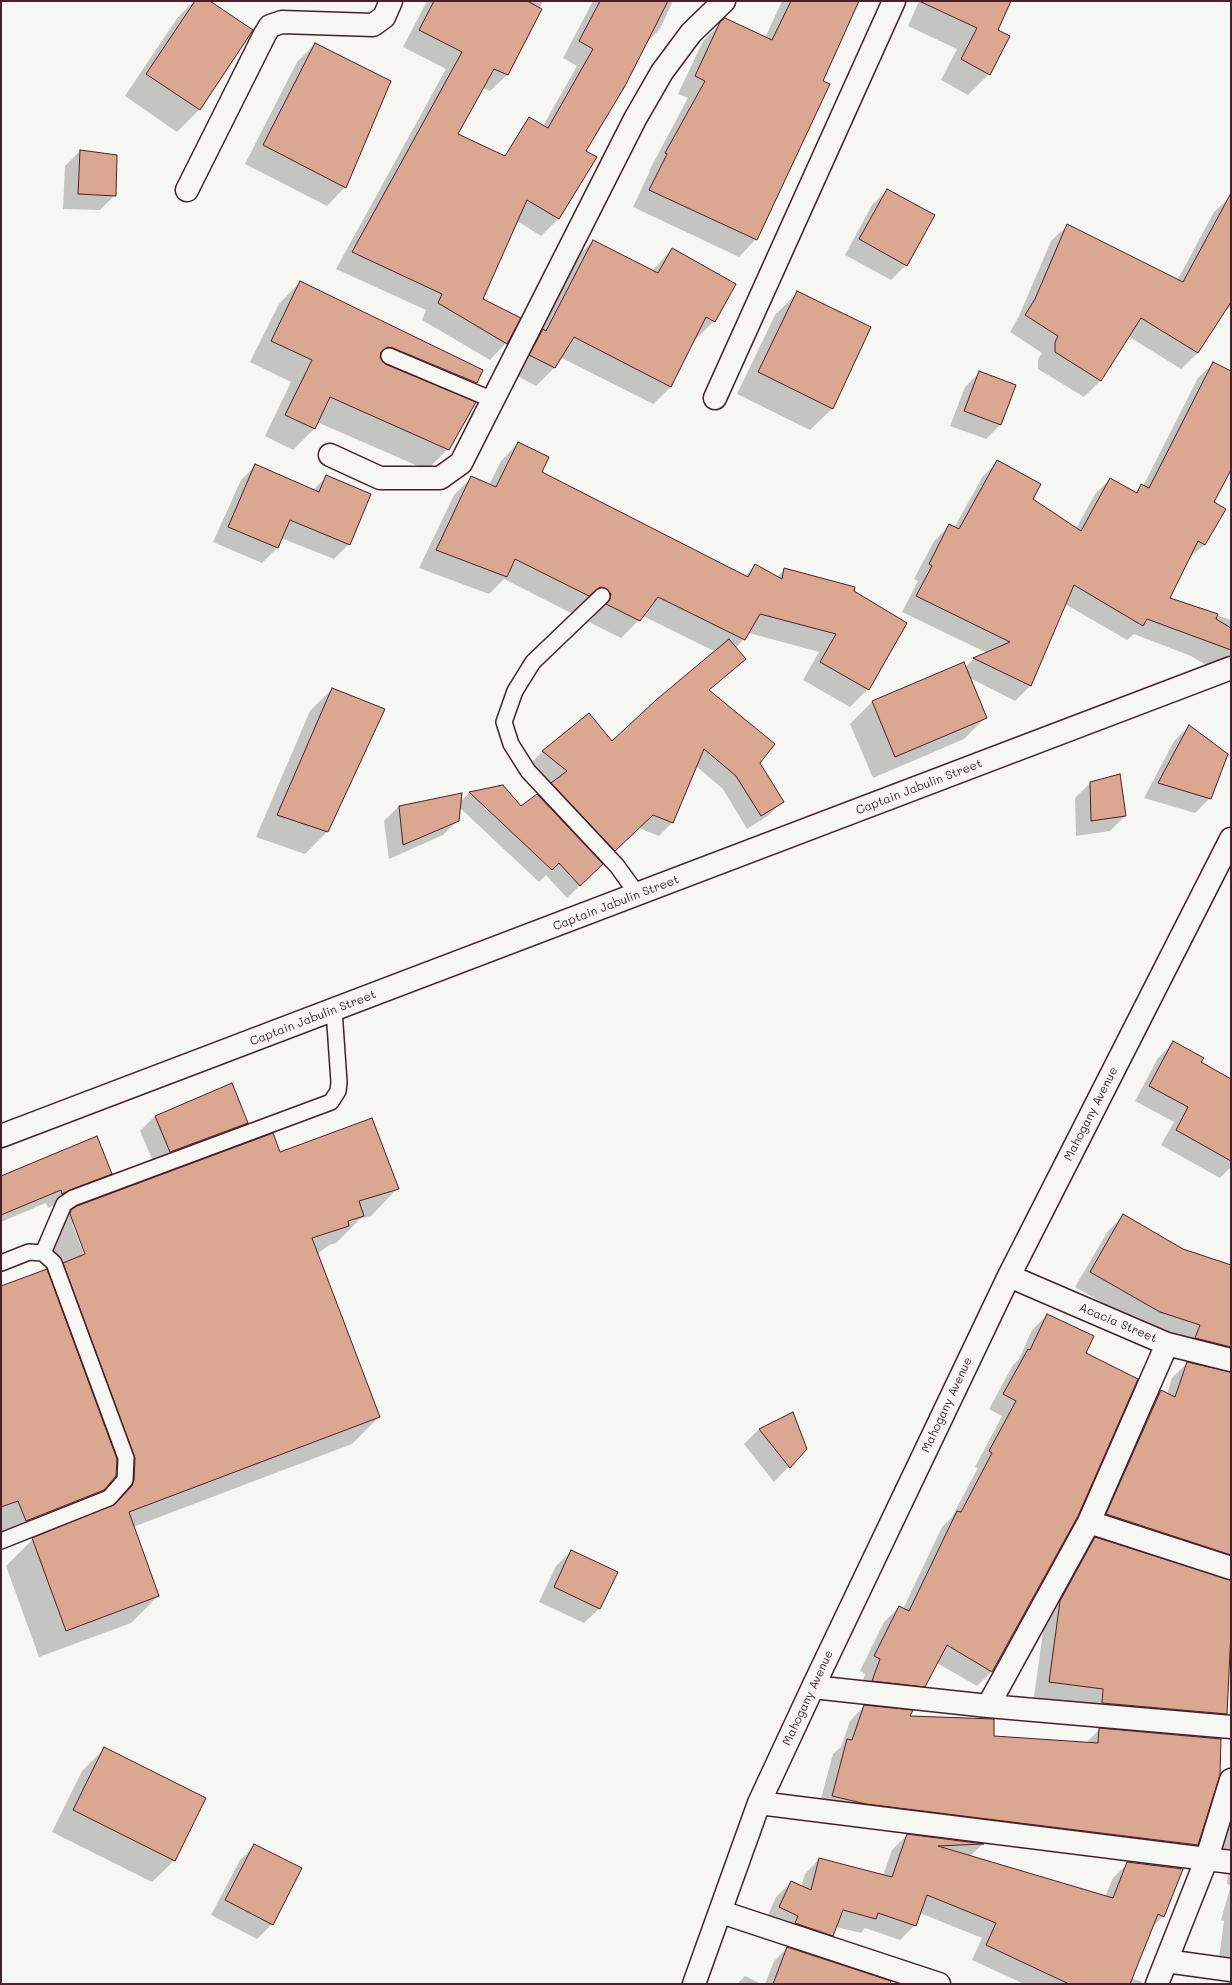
<!DOCTYPE html>
<html>
<head>
<meta charset="utf-8">
<style>
	body { margin:0 }
	#map { position:relative; width:1232px; height:1985px; overflow:hidden; background:#f6f6f2; font-family:Mali,sans-serif }
	canvas { display:block }
	.frame { position:absolute; inset:0; border:2px solid #4a1f2b; pointer-events:none }
</style>
</head>
<body>
<div id="map">
<canvas width="1232" height="1985"></canvas>
<div class="frame"></div>
</div>
<script>
const c = document.querySelector('canvas').getContext('2d');
c.lineJoin = 'round';
function paint(path, color) {
  c.fillStyle = color;
  c.fill(path, 'evenodd');
}
function toPath(rows) {
  const path = new Path2D();
  for (const r of rows) {
    path.moveTo(r[0], r[1]);
    for (let i = 2; i < r.length; i += 2) path.lineTo(r[i], r[i + 1]);
  }
  return path;
}
function trace(path, color, width, dash) {
  c.strokeStyle = color;
  c.lineWidth = width;
  c.lineCap = dash ? 'butt' : 'round';
  c.setLineDash(dash || []);
  c.stroke(path);
}
function drawText(font, color, halo, rows, align = 'center') {
  c.font = font + ' Mali,sans-serif';
  c.lineWidth = 3;
  c.setLineDash([]);
  c.textBaseline = 'middle';
  c.strokeStyle = halo;
  c.fillStyle = color;
  for (const [text, x, y, turn = 0] of rows) {
    c.save();
    c.translate(x, y);
    c.rotate((+turn || 0) * Math.PI / 180);
    c.textAlign = isNaN(turn) ? turn : align;
    if (halo) c.strokeText(text, 0, 0);
    c.fillText(text, 0, 0);
    c.restore();
  }
}
const shadow = toPath([
	[194,1,209,1,252,30,199,110,177,132,125,96,178,17],
	[427,1,543,1,507,75,490,91,483,88,457,135,508,159,543,126,577,66,563,58,593,1,673,1,660,29,645,44,585,151,595,158,558,219,541,236,517,221,482,299,506,343,490,360,422,320,426,310,336,269,446,69,403,47],
	[782,1,858,1,822,81,756,239,739,257,633,207,650,171,649,171,688,98,678,94,703,41,725,19,765,38],
	[919,1,1010,1,997,30,989,74,968,95,941,80,957,49,908,26],
	[315,44,345,187,327,206,245,164,297,62],
	[80,151,115,195,100,210,63,209,65,166],
	[887,190,906,265,891,280,845,255,872,205],
	[1231,196,1231,306,1221,316,1198,353,1181,369,1128,336,1100,381,1084,397,1038,369,1038,359,1042,353,1010,332,1019,316,1051,241,1068,225,1177,281,1214,212],
	[593,241,652,271,672,249,714,321,696,339,695,338,671,387,653,404,560,357,554,368,536,386,512,373,575,259],
	[300,282,482,371,476,383,461,397,448,449,427,470,317,422,314,429,293,450,265,436,291,382,250,362,279,304],
	[797,293,833,408,810,430,737,394,775,315],
	[1213,363,1231,372,1231,468,1213,503,1225,510,1204,545,1188,559,1169,599,1231,620,1230,655,1215,670,1191,656,1134,634,1127,640,1065,604,1030,686,1015,701,970,678,986,717,964,739,873,778,850,724,872,702,963,663,965,667,974,659,987,653,902,612,918,581,914,579,934,541,949,526,954,528,983,476,998,461,1031,500,1076,529,1095,494,1110,479,1134,493,1142,486,1143,486,1198,378],
	[980,372,1001,424,986,439,950,426,965,387],
	[518,443,540,473,745,576,756,565,777,577,785,569,852,591,868,689,850,707,803,680,819,652,749,633,736,648,744,658,708,691,759,762,782,802,769,815,747,829,723,789,696,766,672,823,659,836,639,828,567,898,546,875,539,882,459,807,458,820,443,835,389,859,384,821,399,806,460,802,469,793,503,786,521,807,539,797,552,784,529,765,542,752,589,715,612,742,716,652,643,616,621,638,589,622,593,618,594,612,587,605,581,605,571,613,504,579,489,594,419,568,454,495,472,477,489,485,501,461],
	[256,465,313,490,326,477,349,544,334,559,281,538,277,548,262,563,213,542,241,480],
	[332,689,383,710,327,832,305,854,256,837,310,711],
	[1189,726,1210,798,1195,813,1144,798,1174,741],
	[1090,783,1125,816,1110,831,1076,836,1075,798],
	[1173,1043,1200,1063,1231,1080,1231,1167,1220,1178,1161,1145,1174,1122,1135,1101,1158,1058],
	[231,1084,247,1123,232,1138,155,1166,140,1131,155,1116],
	[280,1153,397,1189,371,1216,360,1219,336,1243,329,1245,317,1254,379,1417,352,1444,133,1527,158,1596,131,1623,39,1657,6,1566,33,1539,108,1509,109,1483,74,1519,1,1548,1,1288,49,1278,55,1273,45,1238,72,1211],
	[72,1224,74,1224,87,1259,86,1259],
	[111,1174,97,1188,48,1208,46,1203,1,1222,1,1177],
	[1123,1216,1183,1250,1231,1266,1231,1333,1225,1332,1213,1344,1145,1327,1075,1287,1108,1231],
	[1047,1315,1085,1354,992,1671,977,1686,937,1663,925,1686,910,1701,858,1696,865,1674,860,1671,884,1622,899,1607,903,1609,942,1527,952,1517,978,1468,975,1467,1002,1416,989,1409,1013,1365,1019,1359,1032,1330],
	[1187,1363,1231,1377,1231,1667,1228,1666,1226,1714,1211,1729,1088,1704,1034,1697,1045,1617,1080,1553,1095,1538,1229,1582,1225,1574,1092,1529,1146,1406,1161,1391,1167,1394,1172,1378],
	[793,1413,805,1449,774,1482,744,1444,759,1429],
	[571,1551,599,1609,584,1623,539,1602,556,1566],
	[864,1706,993,1737,1085,1744,1100,1729,1197,1845,1182,1859,818,1810,833,1754,841,1747,850,1721],
	[104,1749,175,1860,152,1882,52,1832,82,1771],
	[1231,1809,1231,1961,1219,1959,1224,1921,1221,1920,1231,1885,1227,1884,1228,1873,1224,1867,1209,1863],
	[907,1835,982,1845,970,1856,1105,1897,1113,1878,1128,1863,1163,1916,1151,1929,1131,1978,1142,1982,1141,1984,1024,1984,972,1960,982,1938,920,1913,915,1925,900,1940,865,1928,861,1933,836,1927,833,1935,818,1950,765,1922,776,1897,791,1882,801,1887,805,1874,819,1859,883,1876,892,1850],
	[255,1845,272,1924,257,1939,211,1915,240,1860],
	[787,1948,896,1984,765,1984,774,1961],
	[745,1976,761,1984,737,1984]
]);
const building = toPath([
	[195,1,210,1,253,30,200,110,146,74,195,1],
	[434,1,527,1,542,9,508,75,494,69,458,134,505,156,529,117,548,128,593,49,579,41,600,1,668,1,625,86,586,151,597,157,559,219,527,200,483,299,521,318,507,344,438,303,442,294,352,252,462,52,419,30,434,1],
	[791,1,859,1,823,81,830,84,757,240,649,190,667,154,665,153,705,81,695,76,720,22,725,18,772,40,791,1],
	[919,1,1011,1,998,30,1010,36,990,75,961,59,977,28,919,1],
	[315,43,391,81,346,188,263,145,315,43],
	[80,150,117,155,116,196,78,194,80,150],
	[887,189,935,215,907,266,859,239,887,189],
	[1231,193,1231,302,1198,353,1141,318,1101,381,1055,352,1055,342,1058,336,1025,315,1035,299,1067,224,1183,282,1231,193],
	[593,240,658,273,672,248,736,284,715,322,706,317,671,387,574,337,555,368,529,355,543,329,546,331,593,240],
	[300,281,483,370,477,383,393,348,388,347,381,352,380,357,385,364,476,402,449,450,330,397,315,429,285,415,312,360,271,341,300,281],
	[797,291,871,327,833,409,758,372,797,291],
	[1213,362,1231,371,1231,470,1214,502,1226,509,1205,545,1198,541,1170,598,1218,614,1216,619,1231,628,1231,650,1147,619,1143,626,1074,585,1031,686,973,658,1010,642,916,596,932,566,929,564,949,524,959,529,997,460,1041,484,1033,499,1081,531,1110,478,1137,493,1141,484,1149,488,1213,362],
	[979,371,1016,385,1001,425,964,411,979,371],
	[518,442,549,457,542,472,748,577,755,564,782,579,784,568,855,587,854,591,907,623,869,690,820,662,836,634,760,614,745,640,658,597,640,621,606,604,610,599,611,594,605,588,600,587,589,596,515,559,507,577,436,550,471,476,496,487,518,442],
	[255,464,319,492,326,475,371,494,350,545,290,520,278,548,228,527,255,464],
	[729,639,746,659,709,690,775,744,760,763,784,802,761,816,736,776,704,749,673,823,653,815,615,851,551,783,567,771,542,751,589,713,612,741,656,700,729,639],
	[964,662,987,718,895,757,872,701,964,662],
	[332,688,385,709,328,832,277,815,332,688],
	[1189,725,1228,754,1211,799,1158,783,1189,725],
	[1120,774,1126,816,1091,821,1090,782,1120,774],
	[503,785,521,806,537,794,603,864,580,886,559,863,552,870,469,792,503,785],
	[462,793,459,821,403,845,399,806,462,793],
	[1173,1041,1204,1058,1201,1062,1231,1079,1231,1161,1176,1130,1188,1107,1149,1086,1173,1041],
	[232,1083,248,1123,170,1152,155,1116,232,1083],
	[372,1118,399,1189,359,1201,364,1216,348,1221,349,1226,312,1238,380,1417,129,1512,159,1596,66,1631,32,1538,115,1504,132,1486,134,1480,135,1458,63,1263,85,1254,70,1214,71,1210,77,1206,273,1133,280,1152,372,1118],
	[97,1136,112,1174,70,1190,62,1194,61,1190,1,1215,1,1176,97,1136],
	[1123,1214,1183,1249,1231,1265,1231,1347,1195,1338,1200,1325,1160,1312,1090,1272,1123,1214],
	[47,1269,117,1459,116,1476,104,1490,26,1521,18,1501,1,1507,1,1286,47,1269],
	[1047,1314,1094,1336,1086,1353,1138,1379,1078,1516,992,1672,947,1645,925,1687,872,1681,880,1659,874,1656,899,1606,909,1611,957,1511,961,1512,992,1453,989,1451,1016,1401,1003,1394,1028,1349,1030,1350,1047,1314],
	[1187,1362,1231,1372,1231,1555,1106,1514,1161,1390,1175,1397,1187,1362],
	[793,1412,807,1449,790,1468,759,1429,793,1412],
	[1095,1537,1231,1580,1231,1631,1227,1714,1102,1703,1103,1689,1049,1682,1060,1601,1095,1537],
	[571,1550,618,1572,600,1609,554,1587,571,1550],
	[864,1705,913,1710,910,1716,994,1719,994,1736,1098,1743,1099,1728,1221,1739,1220,1775,1198,1845,866,1804,832,1796,847,1739,852,1740,864,1705],
	[104,1747,206,1798,175,1861,73,1810,104,1747],
	[907,1834,984,1844,938,1846,1113,1898,1127,1862,1183,1869,1164,1917,1158,1914,1130,1984,1069,1984,986,1945,996,1923,927,1895,916,1926,878,1913,876,1919,843,1910,833,1936,795,1923,798,1916,779,1907,791,1881,811,1890,819,1858,892,1877,907,1834],
	[254,1844,302,1868,273,1925,225,1900,254,1844],
	[787,1947,891,1981,890,1984,773,1984,787,1947]
]);
const service = toPath([
	[389,356,493,400],
	[602,596,533,662,515,691,504,722,511,744,528,771,617,866,638,895],
	[43,1253,64,1204,73,1198,331,1102,338,1091,339,1082,334,1010],
	[1,1263,29,1252,43,1253,54,1263,126,1458,125,1480,109,1498,1,1541]
]);
const minor = toPath([
	[187,190,265,34,270,26,282,22,373,25,384,17,391,1],
	[715,398,894,1],
	[330,455,380,478,440,478,461,463,635,119,662,72,691,33,724,1],
	[1009,1276,1167,1344,1231,1360],
	[1089,1522,1231,1568],
	[813,1687,988,1706,1231,1727],
	[988,1706,1089,1522,1167,1344],
	[759,1803,1231,1862],
	[721,1912,939,1984],
	[1166,1961,1231,1970],
	[694,1984,759,1803,813,1687,1009,1276,1231,839],
	[1157,1984,1207,1858,1231,1780]
]);
const tertiary = toPath([
	[1,1136,1231,668]
]);
const streetNames = [
	["Captain Jabulin Street",919,787,-21],
	["Captain Jabulin Street",616,903,-21],
	["Captain Jabulin Street",313,1018,-21],
	["Mahogany Avenue",1091,1114,-63],
	["Acacia Street",1118,1323,23],
	["Mahogany Avenue",947,1405,-65],
	["Mahogany Avenue",808,1698,-65]
];
paint(shadow, '#0003');
paint(building, '#dba790');
trace(building, '#4a1f2b', 1);
trace(service, '#4a1f2b', 18);
trace(minor, '#4a1f2b', 25);
trace(tertiary, '#4a1f2b', 25);
trace(service, '#f6f6f2', 15);
trace(minor, '#f6f6f2', 22);
trace(tertiary, '#f6f6f2', 22);
drawText('12px', '#4a1f2b', '#f6f6f2', streetNames);
</script>
</body>
</html>
